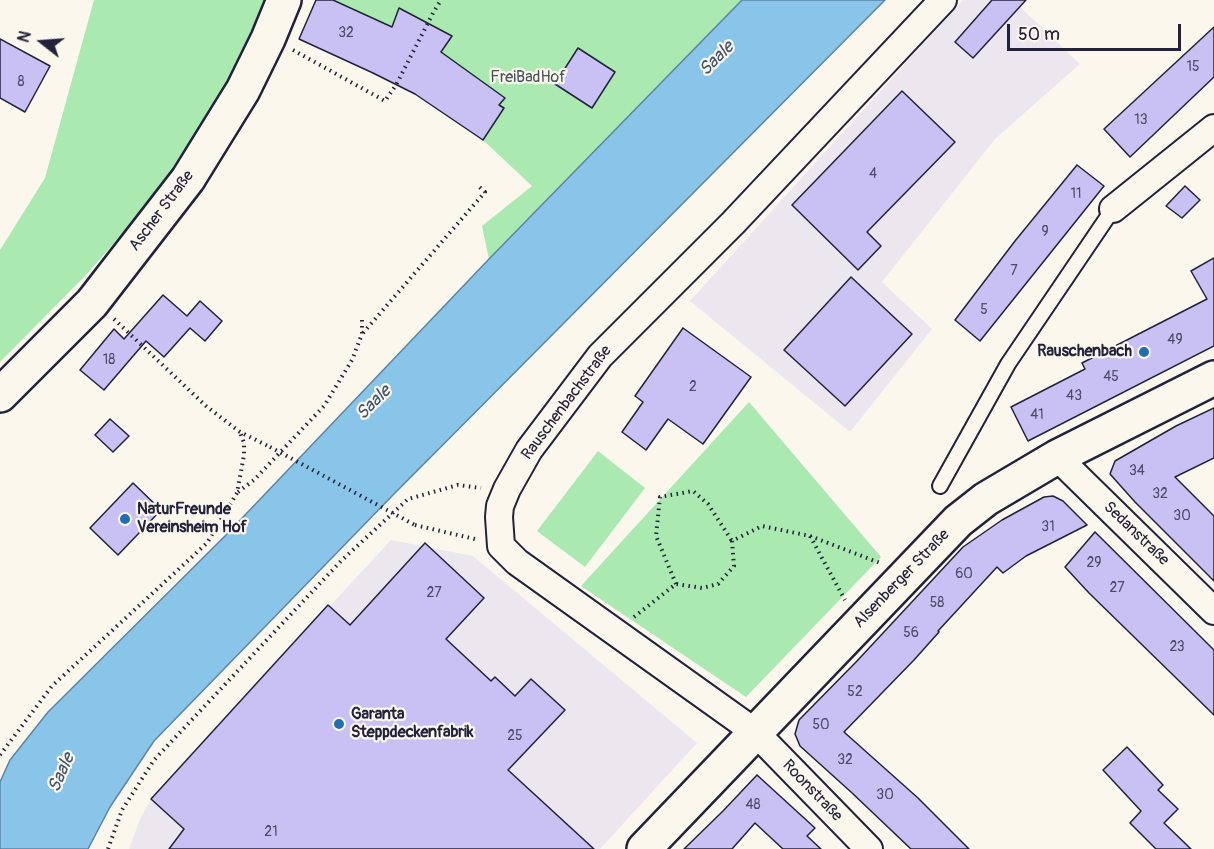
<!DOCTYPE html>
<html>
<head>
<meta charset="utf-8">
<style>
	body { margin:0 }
	#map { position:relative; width:1214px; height:849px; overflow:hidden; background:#fbf7ec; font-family:Pangolin,sans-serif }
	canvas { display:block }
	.north { position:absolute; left:12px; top:12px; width:60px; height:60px; -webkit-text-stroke:4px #fbf7ec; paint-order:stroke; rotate:287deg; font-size:16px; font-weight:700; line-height:24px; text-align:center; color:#22223b }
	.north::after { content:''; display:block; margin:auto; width:21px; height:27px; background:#22223b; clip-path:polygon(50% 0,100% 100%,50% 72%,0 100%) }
	.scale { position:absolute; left:1007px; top:24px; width:174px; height:27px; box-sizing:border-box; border:3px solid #22223b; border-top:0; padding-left:8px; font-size:18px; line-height:21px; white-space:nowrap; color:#22223b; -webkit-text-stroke:4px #fbf7ec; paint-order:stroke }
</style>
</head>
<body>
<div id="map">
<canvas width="1214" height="849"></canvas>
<div class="north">N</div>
<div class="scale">50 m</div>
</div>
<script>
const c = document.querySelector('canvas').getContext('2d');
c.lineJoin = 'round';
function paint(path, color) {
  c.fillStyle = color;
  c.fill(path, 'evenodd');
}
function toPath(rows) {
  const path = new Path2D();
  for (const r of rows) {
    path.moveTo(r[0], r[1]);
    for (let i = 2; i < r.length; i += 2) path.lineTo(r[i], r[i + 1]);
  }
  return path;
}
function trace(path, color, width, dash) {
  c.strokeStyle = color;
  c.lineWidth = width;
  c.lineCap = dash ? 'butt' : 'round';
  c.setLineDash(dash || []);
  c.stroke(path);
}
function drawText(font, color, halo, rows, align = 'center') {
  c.font = font + ' Pangolin,sans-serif';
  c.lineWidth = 4.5;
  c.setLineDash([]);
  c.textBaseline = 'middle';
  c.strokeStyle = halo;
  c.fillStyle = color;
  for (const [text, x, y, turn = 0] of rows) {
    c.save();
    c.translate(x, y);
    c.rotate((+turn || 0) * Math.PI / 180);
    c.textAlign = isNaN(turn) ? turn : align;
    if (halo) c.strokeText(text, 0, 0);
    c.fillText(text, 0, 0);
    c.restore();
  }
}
const built = toPath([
	[963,0,1013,0,1080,64,995,139,882,282,932,329,850,432,690,301],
	[391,540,473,556,697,743,600,849,129,849,140,819,151,799]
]);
const green = toPath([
	[94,0,271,0,236,68,157,194,86,275,0,362,0,250,45,178],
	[323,0,742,0,489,259,482,226,532,186,483,140,415,94,373,73],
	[749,402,881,557,746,697,581,586],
	[598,451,645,488,585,567,537,531]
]);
const water = toPath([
	[742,0,885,0,392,496,154,741,110,807,88,849,0,849,0,782,10,760,48,712,225,536,489,259,742,0]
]);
const building = toPath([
	[316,0,333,0,392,27,399,8,452,36,441,52,505,98,499,105,504,108,483,140,415,94,373,73,299,39,316,0],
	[992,0,1026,0,973,58,955,42,992,0],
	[1214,27,1214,77,1130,157,1104,129,1214,27],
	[0,39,50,66,25,112,0,98,0,39],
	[578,48,615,72,592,108,555,84,578,48],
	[902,91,955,142,867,232,881,246,858,270,792,205,902,91],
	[1077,165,1104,186,980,341,955,320,1015,241,1077,165],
	[1185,186,1200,200,1182,218,1166,206,1185,186],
	[1214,258,1214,346,1028,441,1011,407,1085,369,1082,363,1207,299,1191,271,1214,258],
	[851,277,912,334,845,406,784,350,851,277],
	[163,295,187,316,200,301,222,321,205,341,190,328,164,357,146,341,104,390,80,370,114,329,124,339,163,295],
	[683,328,751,377,703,444,668,419,646,450,622,432,643,402,635,396,683,328],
	[1214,408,1214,458,1175,477,1214,516,1214,581,1135,502,1110,474,1115,461,1176,426,1214,408],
	[110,419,129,436,113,452,95,435,110,419],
	[133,483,161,510,118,555,90,528,133,483],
	[1053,496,1063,501,1087,525,1026,556,1003,573,997,567,938,631,939,632,914,660,844,732,918,798,969,849,911,849,851,792,800,746,795,734,799,720,857,661,963,547,1002,520,1044,497,1053,496],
	[1095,532,1214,650,1214,715,1089,593,1065,567,1095,532],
	[425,543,484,598,446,639,491,681,495,677,515,696,531,679,565,710,508,770,594,849,169,849,184,829,151,799,328,605,350,625,425,543],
	[1127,747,1163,785,1158,790,1178,809,1164,823,1191,849,1156,849,1130,823,1141,811,1103,770,1127,747],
	[757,775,815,828,807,836,821,849,783,849,755,823,732,849,684,849,723,811,757,775]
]);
const path = toPath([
	[293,50,385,101,396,85,433,13,441,0],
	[114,319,206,406,240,432,270,447],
	[363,333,485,192,477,185],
	[238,492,254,480,324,406,352,360,362,334,362,318],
	[415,525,479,540],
	[810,536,880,563],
	[676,584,656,536,660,497,693,491,708,504,732,541],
	[634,617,676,584,702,588,718,584,734,566,732,541,762,526,810,536,845,600],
	[0,755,52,686,207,543,237,493,244,455,244,443,240,432],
	[108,849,122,810,154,760,341,561,408,499,458,485,481,488]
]);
const lane = toPath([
	[940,486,1008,364,1113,209]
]);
const street = toPath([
	[1113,209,1214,128],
	[1057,457,1214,611],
	[869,849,755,732,517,562,501,546,499,517,500,506,507,489,529,450,600,356,733,223,943,0]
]);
const secondary = toPath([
	[0,395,92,303,188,179,243,90,268,39,284,0],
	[644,849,958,521,986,499,1057,457,1214,378]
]);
const pathBridge = toPath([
	[270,447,415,525]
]);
const markers = [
	[1144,352,6,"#1f6fb2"],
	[125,519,6,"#1f6fb2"],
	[339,724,6,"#1f6fb2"]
];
const numberNames = [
	["32",346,33],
	["15",1193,67],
	["8",21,82],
	["13",1141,120],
	["4",873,174],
	["11",1076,194],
	["9",1045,232],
	["7",1014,271],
	["5",984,310],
	["49",1175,340],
	["18",109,360],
	["45",1111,377],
	["2",693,387],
	["43",1074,396],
	["41",1037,415],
	["34",1137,471],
	["32",1160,494],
	["30",1182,516],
	["31",1048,527],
	["29",1094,563],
	["60",964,574],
	["27",1117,588],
	["27",434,593],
	["58",937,603],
	["56",911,633],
	["23",1177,647],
	["52",855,692],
	["50",821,725],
	["25",515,736],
	["32",845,760],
	["30",885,795],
	["48",753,805],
	["21",271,832]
];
const parkNames = [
	["FreiBadHof",528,78]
];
const streetNames = [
	["Ascher Straße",162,211,-53],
	["Rauschenbachstraße",567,403,-53],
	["Sedanstraße",1136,534,44],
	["Alsenberger Straße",902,579,-46],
	["Roonstraße",812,791,46]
];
const poiNames = [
	["Rauschenbach",1132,352,"right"],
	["NaturFreunde",137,510],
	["Vereinsheim Hof",137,528],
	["Garanta",351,715],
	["Steppdeckenfabrik",351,733]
];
const waterNames = [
	["Saale",717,59,-45],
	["Saale",374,403,-45],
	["Saale",62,773,-66]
];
paint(built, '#ece7ee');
paint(green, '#aae9b0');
paint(water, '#88c5e8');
trace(water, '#5f84a3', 1.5);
paint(building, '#c9c1f3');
trace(building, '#22223b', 1.5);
trace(lane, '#22223b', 18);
trace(street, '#22223b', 30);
trace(secondary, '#22223b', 38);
trace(path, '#22223b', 4, [1.5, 4.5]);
trace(lane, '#fbf7ec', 14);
trace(street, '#fbf7ec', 26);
trace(secondary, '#fbf7ec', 33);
trace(pathBridge, '#22223b', 4, [1.5, 4.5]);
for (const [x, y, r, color] of markers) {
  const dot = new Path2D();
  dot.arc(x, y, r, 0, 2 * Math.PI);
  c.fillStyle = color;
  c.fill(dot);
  trace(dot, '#fbf7ec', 2);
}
drawText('14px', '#4c4a69', null, numberNames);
drawText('16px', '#445458', '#fbf7ec', parkNames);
drawText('16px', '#22223b', '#fbf7ec', streetNames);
drawText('bold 16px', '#22223b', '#fbf7ec', poiNames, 'left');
drawText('italic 18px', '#41536f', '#fbf7ec', waterNames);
</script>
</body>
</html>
